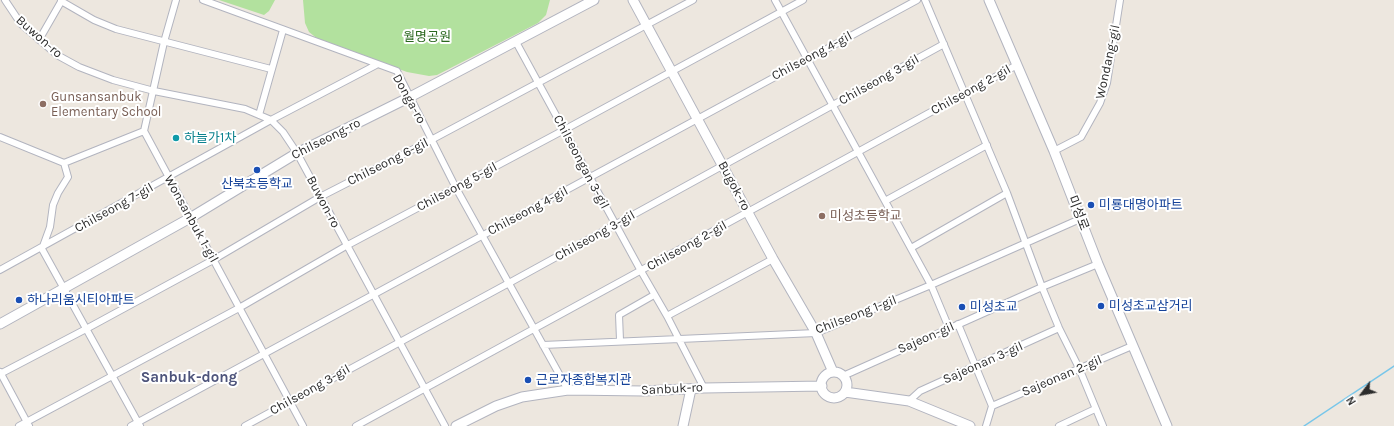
<!DOCTYPE html>
<html>
<head>
<meta charset="utf-8">
<style>
	body { margin:0 }
	#map { position:relative; width:1394px; height:426px; overflow:hidden; background:#ede7df; font-family:Karla,sans-serif }
	canvas { display:block }
	.north { position:absolute; left:1342px; top:374px; width:40px; height:40px; -webkit-text-stroke:3px #fff; paint-order:stroke; rotate:238deg; font-size:11px; font-weight:700; line-height:16px; text-align:center; color:#2c2c2c }
	.north::after { content:''; display:block; margin:auto; width:14px; height:18px; background:#2c2c2c; clip-path:polygon(50% 0,100% 100%,50% 72%,0 100%) }
</style>
</head>
<body>
<div id="map">
<canvas width="1394" height="426"></canvas>
<div class="north">N</div>
</div>
<script>
const c = document.querySelector('canvas').getContext('2d');
c.lineJoin = 'round';
function paint(path, color) {
  c.fillStyle = color;
  c.fill(path, 'evenodd');
}
function toPath(rows) {
  const path = new Path2D();
  for (const r of rows) {
    if (r.length === 3) {
      path.moveTo(r[0] + r[2], r[1]);
      path.arc(r[0], r[1], r[2], 0, 2 * Math.PI);
      continue;
    }
    path.moveTo(r[0], r[1]);
    for (let i = 2; i < r.length; i += 2) path.lineTo(r[i], r[i + 1]);
  }
  return path;
}
function trace(path, color, width, dash) {
  c.strokeStyle = color;
  c.lineWidth = width;
  c.lineCap = dash ? 'butt' : 'round';
  c.setLineDash(dash || []);
  c.stroke(path);
}
function drawText(font, color, halo, rows, align = 'center') {
  c.font = font + ' Karla,"Noto Sans KR",sans-serif';
  c.lineWidth = 4;
  c.setLineDash([]);
  c.textBaseline = 'middle';
  c.strokeStyle = halo;
  c.fillStyle = color;
  for (const [text, x, y, turn = 0] of rows) {
    c.save();
    c.translate(x, y);
    c.rotate((+turn || 0) * Math.PI / 180);
    c.textAlign = isNaN(turn) ? turn : align;
    if (halo) c.strokeText(text, 0, 0);
    c.fillText(text, 0, 0);
    c.restore();
  }
}
const green = toPath([
	[219,0,275,0,269,11,264,15],
	[303,0,550,0,546,15,538,23,437,75,429,76,407,72,319,40,309,32,305,23]
]);
const stream = toPath([
	[1304,426,1394,366]
]);
const street = toPath([
	[5,0,21,24,57,55,79,67,113,80,154,91,245,109,271,120,283,132,297,153,445,426],
	[176,0,164,42,144,131,303,426],
	[203,0,397,71,456,188,568,390],
	[775,0,931,285,949,328],
	[925,0,1007,193,1042,287,1059,328,1079,368,1103,426],
	[61,1,94,20,116,29,271,69],
	[39,40,62,0],
	[516,42,641,271,667,316,704,388],
	[259,115,283,30],
	[0,137,64,163],
	[1054,151,1081,137,1100,103,1107,83,1120,0],
	[885,201,987,145],
	[911,248,1007,193],
	[42,249,140,426],
	[42,249,50,227,53,205,58,193,68,177,64,163,144,131],
	[0,270,271,120,376,65],
	[667,316,773,259],
	[958,324,992,406,986,426],
	[620,340,619,315,654,295],
	[543,345,816,333,931,285,1080,219],
	[0,372,29,426],
	[0,374,86,329,213,260,320,197,431,140,693,0],
	[843,376,1042,287,1098,264],
	[909,401,920,391,1059,328],
	[992,406,1132,346],
	[19,426,239,308,346,246,564,130,803,0],
	[131,426,917,0],
	[245,426,509,283,944,44],
	[356,426,1017,65],
	[1059,426,1095,409]
]);
const secondary = toPath([
	[633,0,773,259,816,333,833,372],
	[989,0,1054,151,1098,264,1167,426],
	[0,324,190,218,297,153,410,97,594,0],
	[834,385,13],
	[845,392,909,401,970,426],
	[456,426,496,406,522,397,568,390,644,391,704,388,822,386],
	[683,426,691,389]
]);
const markers = [
	[43,104,4,"#8d6e63"],
	[176,138,4,"#0f9aa8"],
	[257,170,4,"#1a4fb4"],
	[1091,205,4,"#1a4fb4"],
	[822,216,4,"#8d6e63"],
	[19,300,4,"#1a4fb4"],
	[1101,306,4,"#1a4fb4"],
	[962,307,4,"#1a4fb4"],
	[528,380,4,"#1a4fb4"]
];
const streetNames = [
	["Buwon-ro",39,37,41],
	["Chilseong 4-gil",812,56,-28],
	["Wondang-gil",1108,62,-78],
	["Chilseong 3-gil",879,80,-29],
	["Chilseong 2-gil",971,90,-29],
	["Donga-ro",409,99,61],
	["Chilseong-ro",326,139,-27],
	["Chilseong 6-gil",388,162,-27],
	["Chilseongan 3-gil",581,162,62],
	["Bugok-ro",734,186,62],
	["Chilseong 5-gil",457,187,-28],
	["Buwon-ro",323,202,62],
	["Chilseong 7-gil",114,208,-29],
	["Chilseong 4-gil",528,211,-28],
	["미성로",1078,213,69],
	["Wonsanbuk 1-gil",191,219,61],
	["Chilseong 3-gil",595,236,-29],
	["Chilseong 2-gil",687,246,-29],
	["Chilseong 1-gil",856,315,-21],
	["Sajeon-gil",926,338,-24],
	["Sajeonan 3-gil",983,363,-24],
	["Sajeonan 2-gil",1062,376,-23],
	["Sanbuk-ro",672,389,-3],
	["Chilseong 3-gil",310,390,-29]
];
const parkNames = [
	["월명공원",427,37]
];
const educationNames = [
	["Gunsansanbuk",51,97],
	["Elementary School",51,112],
	["미성초등학교",830,216]
];
const cultureNames = [
	["하늘가1차",184,138]
];
const transitNames = [
	["산북초등학교",257,184,"center"],
	["미룡대명아파트",1099,205],
	["하나리움시티아파트",27,300],
	["미성초교삼거리",1109,306],
	["미성초교",970,307],
	["근로자종합복지관",536,380]
];
const quarterNames = [
	["Sanbuk-dong",189,378]
];
paint(green, '#b2e19e');
trace(stream, '#77c6ea', 1.5);
trace(street, '#b2b4bf', 8);
trace(secondary, '#b2b4bf', 11);
trace(street, '#fff', 6);
trace(secondary, '#fff', 9);
for (const [x, y, r, color] of markers) {
  const dot = new Path2D();
  dot.arc(x, y, r, 0, 2 * Math.PI);
  c.fillStyle = color;
  c.fill(dot);
  trace(dot, '#fff', 1.5);
}
drawText('13px', '#2c2c2c', '#fff', streetNames);
drawText('13px', '#2a671e', '#fff', parkNames);
drawText('13px', '#785e54', '#fff', educationNames, 'left');
drawText('13px', '#0d838f', '#fff', cultureNames, 'left');
drawText('13px', '#164399', '#fff', transitNames, 'left');
drawText('bold 15px', '#4e547b', '#fff', quarterNames);
</script>
</body>
</html>
